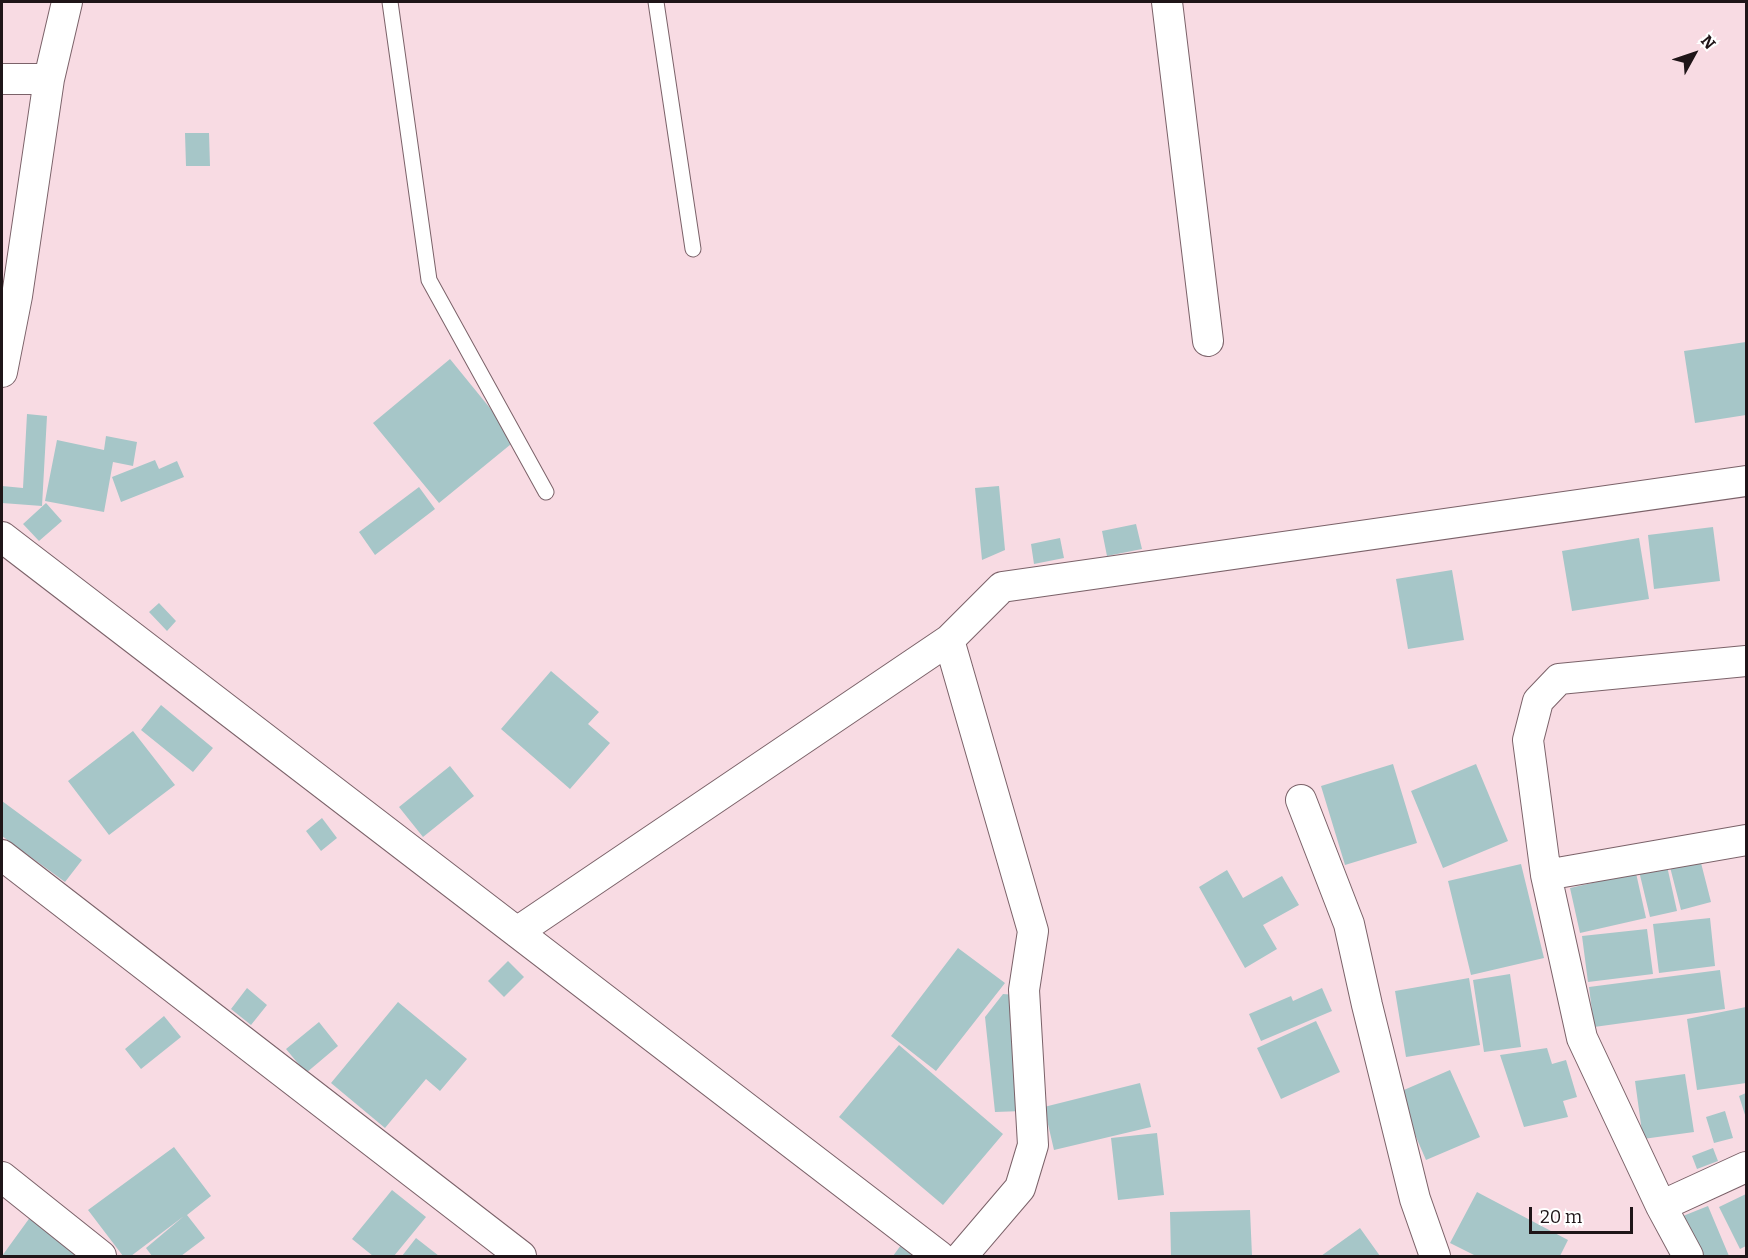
<!DOCTYPE html>
<html>
<head>
<meta charset="utf-8">
<style>
	body { margin:0 }
	#map { position:relative; width:1748px; height:1258px; overflow:hidden; background:#f8dbe3; font-family:Bitter,serif }
	canvas { display:block }
	.frame { position:absolute; inset:0; border:3px solid #1f1518; pointer-events:none }
	.north { position:absolute; left:1664px; top:24px; width:60px; height:60px; -webkit-text-stroke:4px #fff; paint-order:stroke; rotate:50deg; font-size:16px; font-weight:700; line-height:24px; text-align:center; color:#1f1518 }
	.north::after { content:''; display:block; margin:auto; width:21px; height:27px; background:#1f1518; clip-path:polygon(50% 0,100% 100%,50% 72%,0 100%) }
	.scale { position:absolute; left:1529px; top:1207px; width:104px; height:27px; box-sizing:border-box; border:3px solid #1f1518; border-top:0; padding-left:8px; font-size:18px; line-height:21px; white-space:nowrap; color:#1f1518; -webkit-text-stroke:4px #fff; paint-order:stroke }
</style>
</head>
<body>
<div id="map">
<canvas width="1748" height="1258"></canvas>
<div class="frame"></div>
<div class="north">N</div>
<div class="scale">20 m</div>
</div>
<script>
const c = document.querySelector('canvas').getContext('2d');
c.lineJoin = 'round';
function paint(path, color) {
  c.fillStyle = color;
  c.fill(path, 'evenodd');
}
function toPath(rows) {
  const path = new Path2D();
  for (const r of rows) {
    path.moveTo(r[0], r[1]);
    for (let i = 2; i < r.length; i += 2) path.lineTo(r[i], r[i + 1]);
  }
  return path;
}
function trace(path, color, width, dash) {
  c.strokeStyle = color;
  c.lineWidth = width;
  c.lineCap = dash ? 'butt' : 'round';
  c.setLineDash(dash || []);
  c.stroke(path);
}
const building = toPath([
	[185,133,209,133,210,166,186,166],
	[1746,342,1746,415,1695,423,1684,351],
	[450,359,516,440,439,503,373,423],
	[27,414,47,416,42,506,2,503,2,486,23,488],
	[106,436,137,442,133,466,113,462,104,512,45,501,57,440,104,450],
	[155,460,159,469,177,461,184,477,121,502,112,477],
	[999,486,1005,550,982,560,975,488],
	[419,487,435,509,375,555,359,532],
	[46,503,62,521,39,541,23,524],
	[1136,524,1142,549,1107,556,1102,531],
	[1713,527,1720,581,1654,589,1648,535],
	[1060,538,1064,558,1034,564,1031,544],
	[1639,538,1649,599,1572,611,1562,551],
	[1452,570,1464,640,1408,649,1396,579],
	[159,603,176,621,167,631,149,612],
	[551,671,599,712,588,724,610,743,570,789,501,729],
	[161,705,213,748,193,772,141,730],
	[133,731,175,785,109,835,68,781],
	[1393,764,1417,843,1345,865,1321,786],
	[1476,764,1508,841,1443,868,1411,791],
	[450,766,474,796,423,837,399,807],
	[2,801,82,860,65,882,2,836],
	[322,818,337,838,321,851,306,831],
	[1700,859,1711,902,1681,910,1670,867],
	[1521,864,1544,958,1471,975,1448,881],
	[1667,866,1677,911,1650,917,1639,871],
	[1227,870,1243,898,1282,876,1299,905,1263,925,1277,949,1245,968,1199,887],
	[1636,873,1646,918,1580,933,1570,888],
	[1710,918,1715,966,1659,973,1653,924],
	[1647,929,1653,974,1588,982,1582,936],
	[958,948,1005,983,936,1071,891,1036],
	[508,961,524,977,504,997,488,981],
	[1720,970,1725,1009,1594,1027,1589,987],
	[1510,974,1521,1047,1484,1052,1473,980],
	[1469,978,1480,1045,1406,1057,1395,991],
	[247,988,267,1005,251,1025,231,1009],
	[1322,988,1332,1011,1261,1041,1249,1014,1291,996,1293,1001],
	[1003,994,1016,995,1023,1111,995,1112,985,1017],
	[398,1002,467,1059,440,1091,426,1079,385,1128,331,1083],
	[1746,1007,1746,1083,1697,1090,1687,1019],
	[164,1016,181,1037,141,1069,125,1049],
	[1316,1021,1340,1072,1281,1099,1257,1048],
	[319,1022,338,1046,306,1073,286,1049],
	[899,1045,1003,1134,943,1205,839,1117],
	[1547,1048,1552,1064,1566,1060,1577,1097,1563,1101,1568,1117,1524,1127,1500,1055],
	[1450,1070,1480,1137,1426,1160,1397,1093],
	[1685,1074,1694,1132,1643,1139,1635,1081],
	[1140,1083,1151,1127,1054,1150,1044,1107],
	[1746,1093,1746,1118,1739,1096],
	[1725,1111,1733,1138,1714,1143,1706,1117],
	[1157,1133,1164,1195,1118,1200,1111,1138],
	[174,1147,211,1196,187,1215,205,1238,181,1256,152,1256,146,1248,184,1216,131,1256,123,1256,88,1210],
	[1713,1148,1718,1161,1697,1169,1692,1156],
	[392,1190,426,1217,394,1256,373,1256,352,1239],
	[1477,1192,1568,1240,1560,1256,1476,1256,1450,1243],
	[1746,1194,1746,1246,1740,1249,1719,1207],
	[1708,1206,1729,1256,1694,1256,1678,1218],
	[1250,1210,1252,1256,1171,1256,1170,1212],
	[31,1216,85,1256,2,1256],
	[1360,1228,1380,1256,1321,1256],
	[416,1238,439,1256,402,1256],
	[901,1245,919,1256,893,1256]
]);
const lane = toPath([
	[390,2,429,280,546,492],
	[656,2,693,249]
]);
const street = toPath([
	[1167,2,1208,341],
	[2,79,49,79],
	[2,372,17,296,49,79,67,2],
	[2,537,939,1256],
	[949,640,1033,931,1024,990,1033,1145,1020,1188,962,1256],
	[1301,800,1349,924,1367,1005,1415,1199,1435,1256],
	[2,855,521,1256],
	[1546,875,1746,840],
	[517,932,949,640,1002,587,1746,481],
	[2,1177,101,1256],
	[1661,1206,1746,1167],
	[1688,1256,1661,1206,1582,1038,1546,875,1528,740,1538,701,1559,679,1746,661]
]);
paint(building, '#a6c6c8');
trace(lane, '#7b6269', 17);
trace(street, '#7b6269', 32);
trace(lane, '#fff', 15);
trace(street, '#fff', 30);
</script>
</body>
</html>
